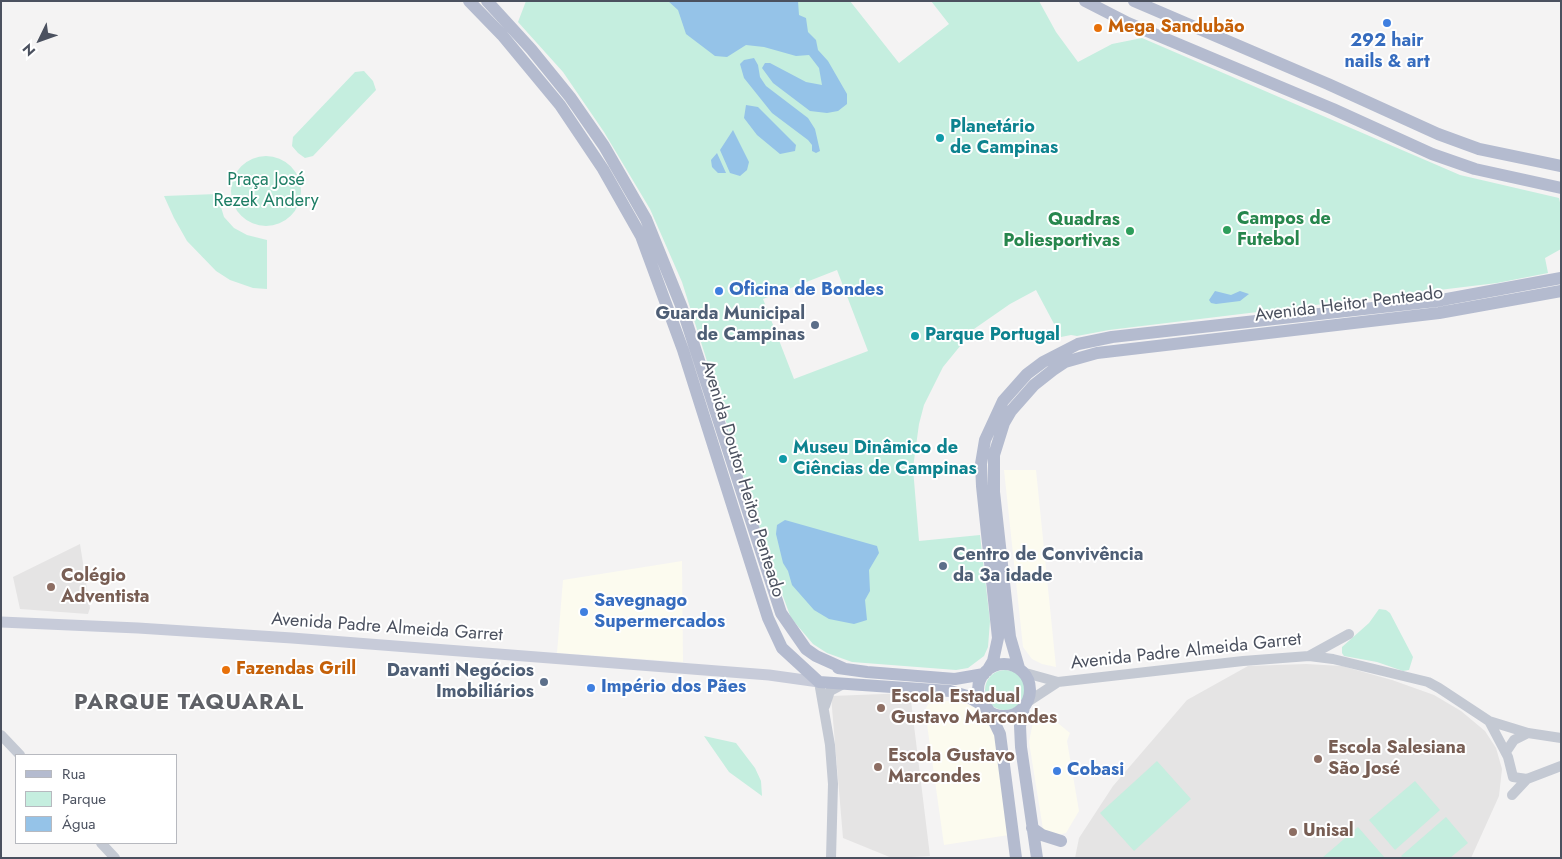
<!DOCTYPE html>
<html>
<head>
<meta charset="utf-8">
<style>
	body { margin:0 }
	#map { position:relative; width:1562px; height:859px; overflow:hidden; background:#f4f3f3; font-family:Jost,sans-serif }
	canvas { display:block }
	.frame { position:absolute; inset:0; border:2px solid #4b515f; pointer-events:none }
	.legend { position:absolute; left:15px; top:754px; width:162px; height:90px; box-sizing:border-box; background:#fff; border:1px solid #b7b9bf; margin:0; padding:6px 9px; list-style:none; font-size:15px; color:#4b515f }
	.legend li { display:flex; align-items:center; gap:10px; height:25px }
	.legend b { width:25px; border:1px solid #b7b9bf }
	.north { position:absolute; left:15px; top:15px; width:50px; height:50px; -webkit-text-stroke:4px #fff; paint-order:stroke; rotate:228deg; font-size:14px; font-weight:700; line-height:20px; text-align:center; color:#4b515f }
	.north::after { content:''; display:block; margin:auto; width:18px; height:22px; background:#4b515f; clip-path:polygon(50% 0,100% 100%,50% 72%,0 100%) }
</style>
</head>
<body>
<div id="map">
<canvas width="1562" height="859"></canvas>
<div class="frame"></div>
<ul class="legend">
<li><b style="height:6px;background:#b4bbcf"></b>Rua</li>
<li><b style="height:14px;background:#c5eedf"></b>Parque</li>
<li><b style="height:14px;background:#95c3e8"></b>Água</li>
</ul>
<div class="north">N</div>
</div>
<script>
const c = document.querySelector('canvas').getContext('2d');
c.lineJoin = 'round';
function paint(path, color) {
  c.fillStyle = color;
  c.fill(path, 'evenodd');
}
function toPath(rows) {
  const path = new Path2D();
  for (const r of rows) {
    if (r.length === 3) {
      path.moveTo(r[0] + r[2], r[1]);
      path.arc(r[0], r[1], r[2], 0, 2 * Math.PI);
      continue;
    }
    path.moveTo(r[0], r[1]);
    for (let i = 2; i < r.length; i += 2) path.lineTo(r[i], r[i + 1]);
  }
  return path;
}
function trace(path, color, width, dash) {
  c.strokeStyle = color;
  c.lineWidth = width;
  c.lineCap = dash ? 'butt' : 'round';
  c.setLineDash(dash || []);
  c.stroke(path);
}
function drawText(font, color, halo, rows, align = 'center') {
  c.font = font + ' Jost,sans-serif';
  c.lineWidth = 4;
  c.setLineDash([]);
  c.textBaseline = 'middle';
  c.strokeStyle = halo;
  c.fillStyle = color;
  for (const [text, x, y, turn = 0] of rows) {
    c.save();
    c.translate(x, y);
    c.rotate((+turn || 0) * Math.PI / 180);
    c.textAlign = isNaN(turn) ? turn : align;
    if (halo) c.strokeText(text, 0, 0);
    c.fillText(text, 0, 0);
    c.restore();
  }
}
const commercial = toPath([
	[1004,470,1036,470,1056,667,1042,664,1032,659,1023,647],
	[682,561,683,662,557,653,563,580],
	[930,701,960,701,984,712,997,741,1009,835,944,845,925,710],
	[1043,711,1070,733,1067,741,1079,811,1066,833,1053,836,1043,829,1029,742,1033,722]
]);
const education = toPath([
	[80,544,90,608,88,614,20,609,13,577],
	[1306,664,1342,666,1392,680,1434,695,1461,711,1485,731,1496,748,1502,769,1499,796,1471,858,1075,858,1079,838,1113,786,1187,700,1248,666],
	[910,693,930,856,892,858,843,838,831,696]
]);
const green = toPath([
	[526,1,850,1,899,63,949,24,931,1,1039,1,1056,32,1078,62,1112,44,1142,38,1460,175,1559,198,1561,207,1561,249,1545,258,1548,273,1497,283,1109,330,1077,336,1071,335,1061,337,1036,290,1010,304,974,329,943,367,924,405,919,424,913,468,919,541,980,535,990,621,988,647,984,656,968,668,956,670,852,662,827,653,813,644,791,618,771,564,682,282,650,209,604,132,563,72,518,22],
	[837,270,868,351,794,379,763,299],
	[364,71,373,81,376,90,313,156,305,158,298,153,292,146,293,137,355,72],
	[266,191,35],
	[217,194,224,217,234,228,247,235,267,240,267,289,253,288,230,280,216,271,187,241,174,218,164,196],
	[1379,609,1386,610,1390,613,1413,657,1409,670,1403,671,1377,662,1344,656,1342,653,1342,647,1369,623],
	[1005,690,20],
	[704,736,736,743,755,768,761,781,762,796,729,772],
	[1157,761,1191,799,1134,851,1100,813],
	[1415,781,1440,810,1395,850,1369,820],
	[1446,817,1468,843,1450,858,1403,858,1401,856],
	[1358,827,1385,858,1322,858]
]);
const water = toPath([
	[668,1,798,1,799,15,806,18,808,32,816,40,818,50,828,61,847,94,847,104,838,111,827,113,810,111,773,83,762,68,765,63,770,63,806,82,822,85,819,68,809,55,796,56,764,47,746,45,727,57,715,56,686,34,678,10],
	[754,58,758,65,760,77,766,86,808,118,815,129,820,151,816,153,812,151,812,145,808,140,772,113,744,78,740,64,744,60],
	[746,105,758,107,796,145,795,151,780,154,757,135,744,118],
	[733,130,749,162,747,170,740,176,730,173,720,150],
	[717,153,726,173,718,173,712,167,711,160],
	[1215,291,1231,295,1240,291,1249,294,1240,301,1216,304,1211,303,1209,300],
	[785,520,877,546,879,553,869,570,870,591,865,600,867,620,854,624,829,619,814,610,792,585,788,571,783,563,776,534,777,525]
]);
const tertiary = toPath([
	[1309,656,1349,634],
	[1022,672,1058,682],
	[819,682,830,745,833,784,831,858],
	[1026,703,1058,682,1243,661,1309,656,1333,659,1428,682,1439,688,1489,721,1508,757,1513,777,1527,779],
	[825,706,830,691,845,683],
	[1489,721,1528,733,1561,738],
	[1,735,20,755],
	[1506,752,1514,740,1528,733],
	[1512,795,1527,779,1561,766],
	[101,843,115,858]
]);
const secondary = toPath([
	[1,622,138,628,292,638,769,675,819,682]
]);
const primary = toPath([
	[469,1,502,35,560,105,603,169,641,236,683,350,768,618,782,648,819,682,950,691,967,696,984,706],
	[487,1,531,49,570,97,604,146,646,219,682,308,781,613,806,649,816,656,845,669],
	[1085,1,1128,23,1333,109,1432,154,1475,169,1561,188],
	[1134,1,1328,84,1438,134,1479,149,1561,166],
	[1004,690,26],
	[838,668,867,672,955,679,984,674],
	[1019,668,1010,637,994,492,994,455,1004,423,1011,411,1034,385,1053,370,1065,362,1097,353,1439,313,1561,291],
	[987,671,993,661,998,638,982,486,981,464,985,440,1003,401,1027,374,1043,362,1078,344,1112,337,1436,301,1561,278],
	[1024,707,1020,726,1021,747,1037,858],
	[988,709,1000,734,1016,858],
	[1032,828,1042,835,1061,841]
]);
const markers = [
	[1387,23,5,"#3f7fe0"],
	[1098,28,5,"#e8710a"],
	[940,138,5,"#0f9aa8"],
	[1227,230,5,"#2e9e5b"],
	[1130,231,5,"#2e9e5b"],
	[719,291,5,"#3f7fe0"],
	[815,325,5,"#5c6f8a"],
	[915,336,5,"#0f9aa8"],
	[783,459,5,"#0f9aa8"],
	[943,566,5,"#5c6f8a"],
	[51,587,5,"#8d6e63"],
	[584,612,5,"#3f7fe0"],
	[226,670,5,"#e8710a"],
	[544,682,5,"#5c6f8a"],
	[591,688,5,"#3f7fe0"],
	[881,708,5,"#8d6e63"],
	[1318,759,5,"#8d6e63"],
	[878,767,5,"#8d6e63"],
	[1057,771,5,"#3f7fe0"],
	[1293,832,5,"#8d6e63"]
];
const foodNames = [
	["Mega Sandubão",1108,28],
	["Fazendas Grill",236,670]
];
const shopNames = [
	["292 hair",1387,42,"center"],
	["nails & art",1387,63,"center"],
	["Oficina de Bondes",729,291],
	["Savegnago",594,602],
	["Supermercados",594,623],
	["Império dos Pães",601,688],
	["Cobasi",1067,771]
];
const cultureNames = [
	["Planetário",950,128],
	["de Campinas",950,149],
	["Parque Portugal",925,336],
	["Museu Dinâmico de",793,449],
	["Ciências de Campinas",793,470]
];
const parkNames = [
	["Praça José",266,181],
	["Rezek Andery",266,202]
];
const leisureNames = [
	["Campos de",1237,220],
	["Futebol",1237,241],
	["Quadras",1120,221,"right"],
	["Poliesportivas",1120,242,"right"]
];
const streetNames = [
	["Avenida Heitor Penteado",1349,305,-7],
	["Avenida Doutor Heitor Penteado",742,479,73],
	["Avenida Padre Almeida Garret",387,628,4],
	["Avenida Padre Almeida Garret",1186,652,-6]
];
const serviceNames = [
	["Guarda Municipal",805,315],
	["de Campinas",805,336],
	["Centro de Convivência",953,556,"left"],
	["da 3a idade",953,577,"left"],
	["Davanti Negócios",534,672],
	["Imobiliários",534,693]
];
const educationNames = [
	["Colégio",61,577],
	["Adventista",61,598],
	["Escola Estadual",891,698],
	["Gustavo Marcondes",891,719],
	["Escola Salesiana",1328,749],
	["São José",1328,770],
	["Escola Gustavo",888,757],
	["Marcondes",888,778],
	["Unisal",1303,832]
];
const districtNames = [
	["PARQUE TAQUARAL",189,704]
];
paint(commercial, '#fcfbef');
paint(education, '#e5e4e4');
paint(green, '#c5eedf');
paint(water, '#95c3e8');
trace(tertiary, '#c4c9d3', 10);
trace(secondary, '#c7cbd9', 11);
trace(primary, '#b4bbcf', 12);
for (const [x, y, r, color] of markers) {
  const dot = new Path2D();
  dot.arc(x, y, r, 0, 2 * Math.PI);
  c.fillStyle = color;
  c.fill(dot);
  trace(dot, '#fff', 2);
}
drawText('bold 18px', '#c56008', '#fff', foodNames, 'left');
drawText('bold 18px', '#366cbe', '#fff', shopNames, 'left');
drawText('bold 18px', '#0d838f', '#fff', cultureNames, 'left');
drawText('18px', '#1e7e65', '#fff', parkNames);
drawText('bold 18px', '#27864d', '#fff', leisureNames, 'left');
drawText('18px', '#4b515f', '#fff', streetNames);
drawText('bold 18px', '#4e5e75', '#fff', serviceNames, 'right');
drawText('bold 18px', '#785e54', '#fff', educationNames, 'left');
c.letterSpacing = '1px';
drawText('bold 22px', '#5f6167', '#fff', districtNames);
c.letterSpacing = '0px';
</script>
</body>
</html>
